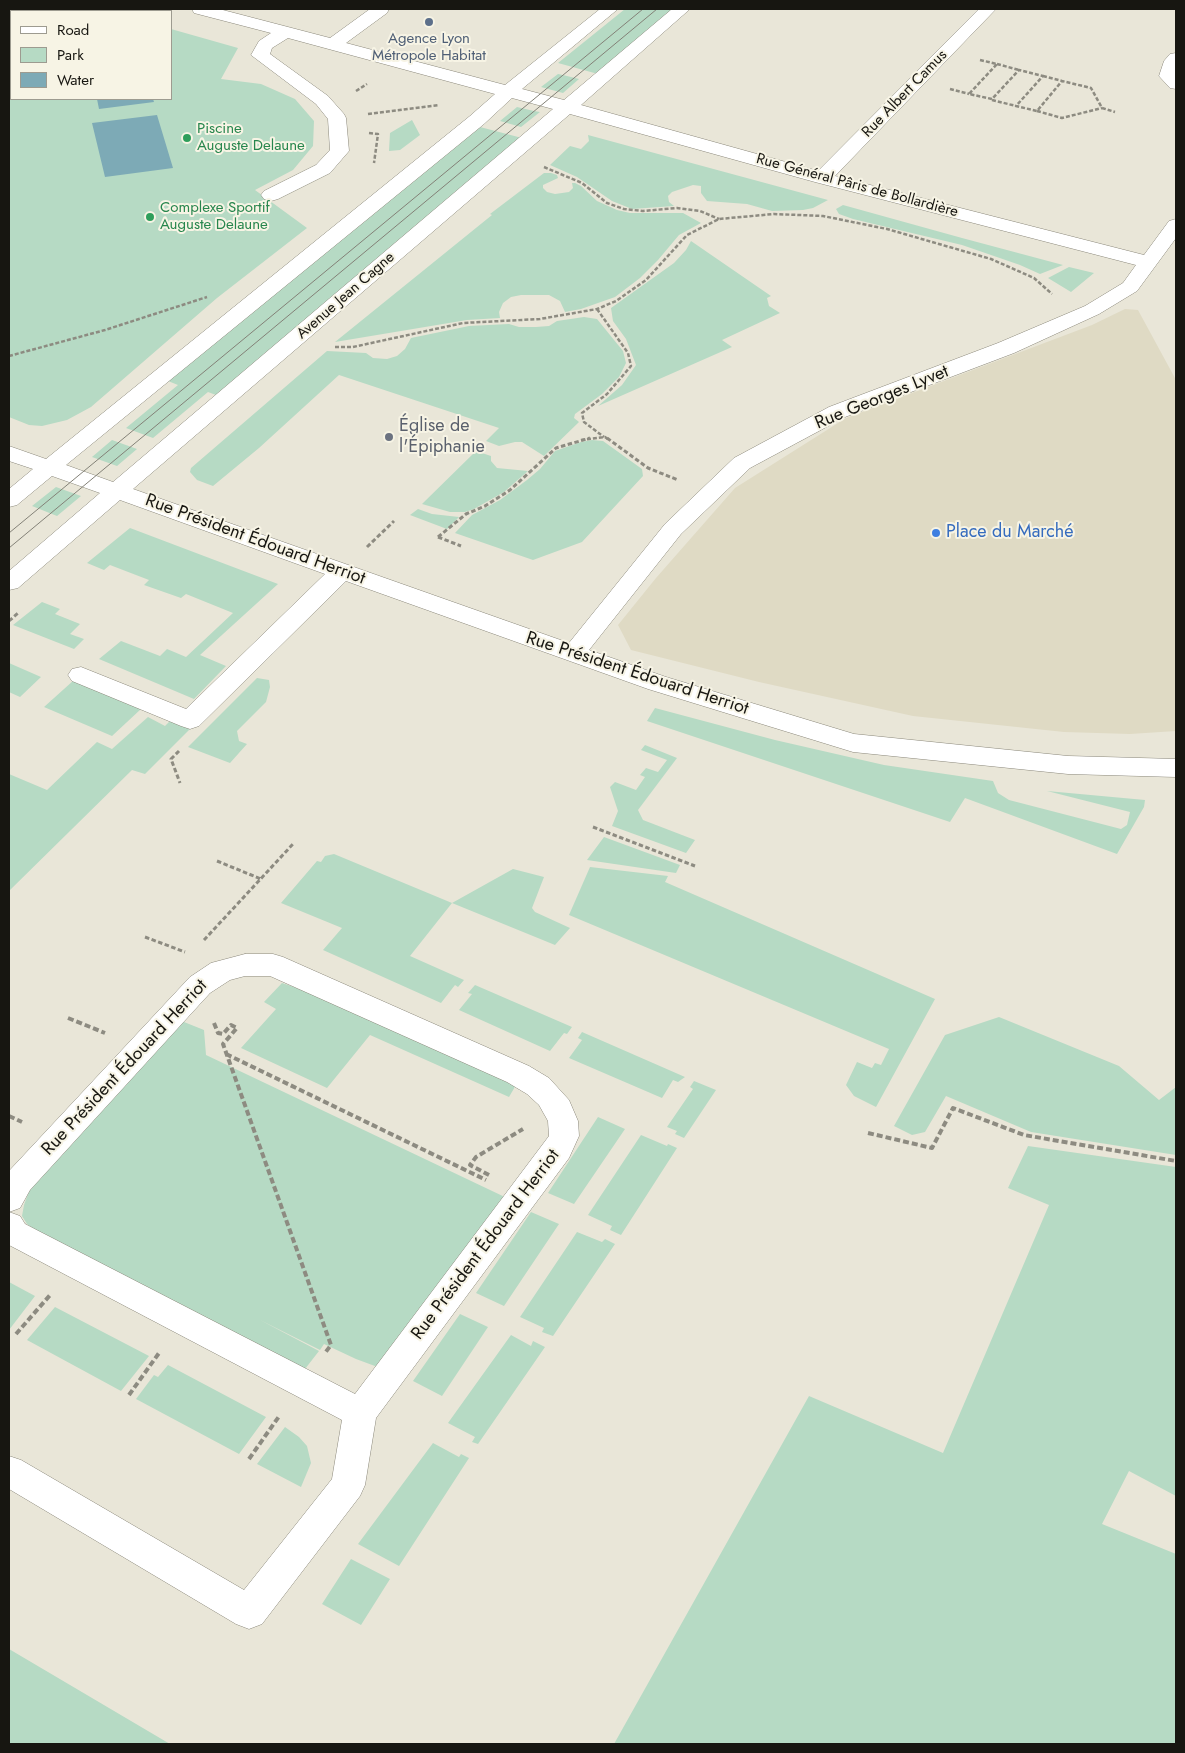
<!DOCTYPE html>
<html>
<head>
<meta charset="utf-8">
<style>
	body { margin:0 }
	#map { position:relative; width:1185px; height:1753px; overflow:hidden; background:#e9e6d8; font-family:Jost,sans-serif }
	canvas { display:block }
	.frame { position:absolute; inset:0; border:10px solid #171611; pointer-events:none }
	.legend { position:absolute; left:10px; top:10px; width:162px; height:90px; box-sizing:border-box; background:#f7f4e5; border:1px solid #9d9b90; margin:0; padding:6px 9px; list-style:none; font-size:15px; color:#171611 }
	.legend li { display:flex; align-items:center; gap:10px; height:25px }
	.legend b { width:25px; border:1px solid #9d9b90 }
</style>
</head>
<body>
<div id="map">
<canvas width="1185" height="1753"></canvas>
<div class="frame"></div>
<ul class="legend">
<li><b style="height:6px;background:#fff"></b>Road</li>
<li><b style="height:14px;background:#b6dac4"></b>Park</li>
<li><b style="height:14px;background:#7daab6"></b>Water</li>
</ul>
</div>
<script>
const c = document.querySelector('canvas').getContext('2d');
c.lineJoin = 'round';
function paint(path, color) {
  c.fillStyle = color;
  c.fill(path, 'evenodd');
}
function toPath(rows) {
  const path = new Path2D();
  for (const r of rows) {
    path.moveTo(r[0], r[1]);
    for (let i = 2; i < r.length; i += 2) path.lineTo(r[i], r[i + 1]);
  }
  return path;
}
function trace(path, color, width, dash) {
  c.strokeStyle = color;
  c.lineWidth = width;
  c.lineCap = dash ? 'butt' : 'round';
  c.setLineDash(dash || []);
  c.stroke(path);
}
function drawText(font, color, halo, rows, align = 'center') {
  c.font = font + ' Jost,sans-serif';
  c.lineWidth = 4;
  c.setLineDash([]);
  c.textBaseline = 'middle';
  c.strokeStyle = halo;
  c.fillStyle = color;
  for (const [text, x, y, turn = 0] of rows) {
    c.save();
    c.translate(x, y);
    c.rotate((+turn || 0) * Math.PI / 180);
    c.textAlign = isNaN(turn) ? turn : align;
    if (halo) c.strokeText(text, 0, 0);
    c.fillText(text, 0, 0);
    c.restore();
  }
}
const built = toPath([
	[1125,309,1138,310,1176,380,1176,731,1130,734,1064,732,913,716,759,682,631,650,618,625,656,578,735,488,846,418,1092,325]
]);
const green = toPath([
	[9,9,99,9,108,11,11,11,11,99,171,99,171,29,238,48,221,79,261,84,295,99,314,121,313,146,293,170,255,190,307,228,217,298,91,407,67,420,42,426,29,425,9,417],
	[625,9,676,9,598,74,558,63],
	[558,74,563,75,579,79,563,93,541,87],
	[517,107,534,111,540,112,521,127,500,121],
	[412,120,420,135,400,150,389,151,390,133],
	[480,127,522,138,216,395,208,392,153,438,126,428,178,385,168,381],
	[588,135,828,200,813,208,803,210,772,211,747,204,707,201,701,193,701,186,693,185,672,192,668,196,669,202,674,206,632,209,612,201,577,177,550,165,570,146,581,149,589,141],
	[544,173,551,173,557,175,558,178,543,185,543,188,547,192,555,194,569,192,573,188,572,183,575,183,581,186,597,201,617,210,630,213,683,213,701,223,679,235,658,260,640,278,615,297,581,309,565,312,560,301,549,295,521,295,511,297,503,303,499,312,500,318,467,320,335,342,492,215,490,214],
	[843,205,962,238,1063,265,1040,274,1020,265,962,245,853,219,839,214,836,209],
	[691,241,771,296,767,298,769,306,780,313,722,340,732,347,598,406,622,385,636,365,626,339,613,321,611,308,674,263,686,250],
	[1069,267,1094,273,1071,292,1048,278],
	[584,317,597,319,623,351,626,363,619,377,602,394,575,414,574,418,579,422,544,456,522,442,515,442,499,446,486,441,499,428,339,375,259,448,213,486,197,480,190,472,191,468,327,351,366,353,373,358,387,359,397,356,405,349,411,338,469,326,509,324,519,327,536,327,549,326,557,321],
	[112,440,137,449,117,466,92,457],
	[592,440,603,441,642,469,643,476,582,542,533,560,455,533,472,515,500,500,527,480,540,469,555,451,581,442],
	[476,451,491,456,491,461,497,468,528,471,504,492,474,509,465,512,450,512,422,504],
	[56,487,81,496,57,516,32,506],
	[418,509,432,514,459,517,447,529,410,515],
	[130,528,278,584,200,655,226,666,194,699,99,659,121,641,160,656,167,649,186,657,233,613,186,594,181,598,144,585,149,580,110,565,104,570,87,563],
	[42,602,60,609,55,614,80,624,70,634,84,639,74,649,13,625],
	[9,663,41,677,20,697,9,692],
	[257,678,269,680,270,687,266,702,237,731,239,741,247,744,230,763,188,747],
	[74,680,141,709,112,736,44,707],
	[655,708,775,740,884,765,993,781,998,793,1009,800,1121,829,1127,825,1130,812,1047,791,1145,800,1144,807,1117,854,965,798,950,822,647,721],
	[148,717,165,726,173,718,192,727,145,774,132,770,9,891,9,774,47,790,97,742,112,749],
	[645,745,677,758,638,810,643,820,695,840,686,853,612,826,618,811,610,787,615,782,636,790,645,777,640,775,646,768,658,772,667,760,641,750],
	[604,837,680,865,676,873,587,860],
	[334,854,452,903,513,869,544,877,532,908,535,912,570,928,555,945,452,903,410,956,464,980,458,987,455,985,441,1003,323,950,342,928,281,903,317,861,321,862,325,856],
	[590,867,668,876,665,882,935,999,876,1107,854,1096,846,1085,857,1062,872,1068,875,1063,881,1065,889,1049,569,915],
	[282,983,303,990,516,1085,509,1097,370,1035,327,1088,241,1048,276,1009,264,1002],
	[475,985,572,1027,567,1034,564,1033,550,1051,459,1010,472,994,468,993],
	[999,1017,1119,1066,1159,1100,1176,1087,1176,1155,1031,1132,946,1096,925,1132,912,1135,894,1126,945,1035],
	[179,1020,204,1030,206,1055,509,1199,383,1369,356,1359,324,1344,320,1350,260,1320,319,1351,305,1369,39,1233,27,1224,22,1216,24,1205,32,1183],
	[582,1032,685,1077,678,1082,673,1080,662,1098,569,1058,582,1040,578,1038],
	[694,1081,716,1090,684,1138,675,1134,677,1131,667,1127,693,1089,690,1087],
	[598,1117,625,1129,574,1204,548,1193],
	[641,1135,667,1146,668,1144,677,1148,621,1235,610,1230,612,1226,588,1215],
	[1028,1146,1176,1167,1176,1496,1129,1471,1102,1524,1176,1554,1176,1744,614,1744,809,1396,943,1453,1049,1205,1008,1188],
	[531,1212,559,1224,504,1306,476,1293],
	[577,1232,602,1242,605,1239,615,1244,553,1336,542,1332,544,1328,520,1317],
	[9,1282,35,1296,9,1330],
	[55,1307,149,1356,121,1391,27,1340],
	[460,1314,488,1327,442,1396,413,1381],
	[511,1335,531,1346,533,1341,545,1347,478,1444,472,1442,475,1437,448,1423],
	[168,1365,266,1417,239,1454,136,1399,154,1375,158,1377],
	[285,1427,299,1437,307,1446,311,1463,301,1487,257,1464],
	[433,1443,459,1457,461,1454,469,1458,399,1566,358,1544],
	[351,1559,390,1579,361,1625,322,1604],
	[9,1649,170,1744,9,1744]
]);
const water = toPath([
	[97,99,153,99,154,102,99,109],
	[157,115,173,168,105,177,92,123]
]);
const pathFar2 = toPath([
	[980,60,997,64,969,94,992,99,1019,70,1043,76,1016,106,1037,111,1062,81,1091,88,1102,108,1115,112],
	[997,64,1019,70],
	[1043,76,1062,81],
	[950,89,969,94],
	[356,91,367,84],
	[992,100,1016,106],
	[1037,111,1062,118,1102,108],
	[368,114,439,105],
	[369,133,378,134,374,163],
	[544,167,582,183,607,203,624,209,643,211,677,208,700,211,719,219],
	[597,309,628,353,631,366,607,394,582,413,584,422,604,437],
	[335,347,353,347,463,323,540,319,597,309,616,301,646,280,687,235,719,219,774,214,823,216,887,229,991,259,1034,278,1052,294],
	[9,356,105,330,207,297],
	[581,440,605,437,609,440]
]);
const pathFar1 = toPath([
	[607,438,648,468,678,480],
	[438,537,466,514,485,506,510,490,556,448,590,438],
	[438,537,461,546],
	[367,547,394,521],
	[9,621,18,613],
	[179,751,171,759,180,783],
	[593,827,695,866],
	[217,861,261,879],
	[145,937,185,952],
	[204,940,293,844]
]);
const path = toPath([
	[68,1018,105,1033],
	[214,1023,218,1033,223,1034,231,1025,237,1028,223,1044,331,1345,325,1353],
	[226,1054,486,1180],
	[9,1116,22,1122],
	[868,1133,932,1148,953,1108,1024,1135,1176,1161],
	[489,1175,470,1165,476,1157,523,1129],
	[16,1334,51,1294],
	[129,1395,159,1353],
	[249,1459,280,1415]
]);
const minor = toPath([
	[192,9,219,9,330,38,370,9,389,9,387,13,346,43,505,85,600,9,618,9,522,89,564,100,672,9,690,9,581,105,818,171,979,9,996,9,835,176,1144,255,1169,221,1176,219,1176,238,1137,291,1099,314,1014,353,845,417,750,468,681,534,589,650,666,677,854,734,1068,756,1176,759,1176,777,1068,774,853,752,648,689,346,581,199,726,190,729,181,726,72,681,68,675,72,669,81,667,186,709,325,574,120,500,18,588,9,590,9,571,100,493,52,476,17,505,9,507,9,489,33,469,9,461,9,446,46,459,470,116,495,94,288,38,272,48,270,54,328,96,344,114,346,118,349,151,330,173,278,199,271,201,264,199,261,195,264,191,316,165,330,150,328,119,316,104,251,55,259,41,271,33,194,13,192,9],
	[512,98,553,109,113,482,66,465,484,124,512,98],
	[570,114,815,182,1136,265,1123,283,1085,306,998,343,829,407,734,458,665,524,569,643,133,489,570,114],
	[1176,53,1176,89,1170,88,1159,76,1164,61,1170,54,1176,53],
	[245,954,273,954,283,957,529,1066,549,1078,569,1100,578,1121,579,1136,569,1158,376,1418,365,1485,360,1496,262,1624,249,1629,236,1624,9,1489,9,1456,21,1460,244,1590,332,1479,342,1420,9,1245,9,1212,20,1216,25,1224,355,1394,549,1136,548,1121,539,1105,527,1094,507,1082,270,976,245,976,230,980,210,993,30,1190,20,1208,9,1212,9,1171,190,977,211,963,245,954]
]);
const tram = toPath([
	[9,533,643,9],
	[9,548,657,9]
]);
const markers = [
	[429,22,5,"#5c6f8a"],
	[187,138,5,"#2e9e5b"],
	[150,217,5,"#2e9e5b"],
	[389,437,5,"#6b7280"],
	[936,533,5,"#3f7fe0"]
];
const farServicenames = [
	["Agence Lyon",429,39],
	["Métropole Habitat",429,56]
];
const farStreetnames = [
	["Rue Albert Camus",905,94,-46],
	["Rue Général Pâris de Bollardière",857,186,15],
	["Avenue Jean Cagne",346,296,-41]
];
const farLeisurenames = [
	["Piscine",197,129],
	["Auguste Delaune",197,146],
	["Complexe Sportif",160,208],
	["Auguste Delaune",160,225]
];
const streetNames = [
	["Rue Georges Lyvet",882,398,-22],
	["Rue Président Édouard Herriot",255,540,20],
	["Rue Président Édouard Herriot",637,674,18],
	["Rue Président Édouard Herriot",125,1068,-47],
	["Rue Président Édouard Herriot",486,1245,-53]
];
const worshipNames = [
	["Église de",399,427],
	["l'Épiphanie",399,448]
];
const shopNames = [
	["Place du Marché",946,533]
];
paint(built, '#dfdac4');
paint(green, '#b6dac4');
paint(water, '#7daab6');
trace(minor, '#8b887b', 1);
trace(pathFar2, '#8d8b81', 2.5, [4, 2]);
trace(pathFar1, '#8d8b81', 3, [4.5, 2.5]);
trace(path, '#8d8b81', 4, [6, 3]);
paint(minor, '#fff');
trace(tram, '#838177', 1);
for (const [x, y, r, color] of markers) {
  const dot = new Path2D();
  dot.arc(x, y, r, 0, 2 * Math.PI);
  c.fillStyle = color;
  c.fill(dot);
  trace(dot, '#f7f4e5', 2);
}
drawText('15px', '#4e5e75', '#f7f4e5', farServicenames);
drawText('15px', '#171611', '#f7f4e5', farStreetnames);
drawText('15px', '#27864d', '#f7f4e5', farLeisurenames, 'left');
drawText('18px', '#171611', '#f7f4e5', streetNames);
drawText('18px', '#5b616d', '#f7f4e5', worshipNames, 'left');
drawText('18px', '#366cbe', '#f7f4e5', shopNames, 'left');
</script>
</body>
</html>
